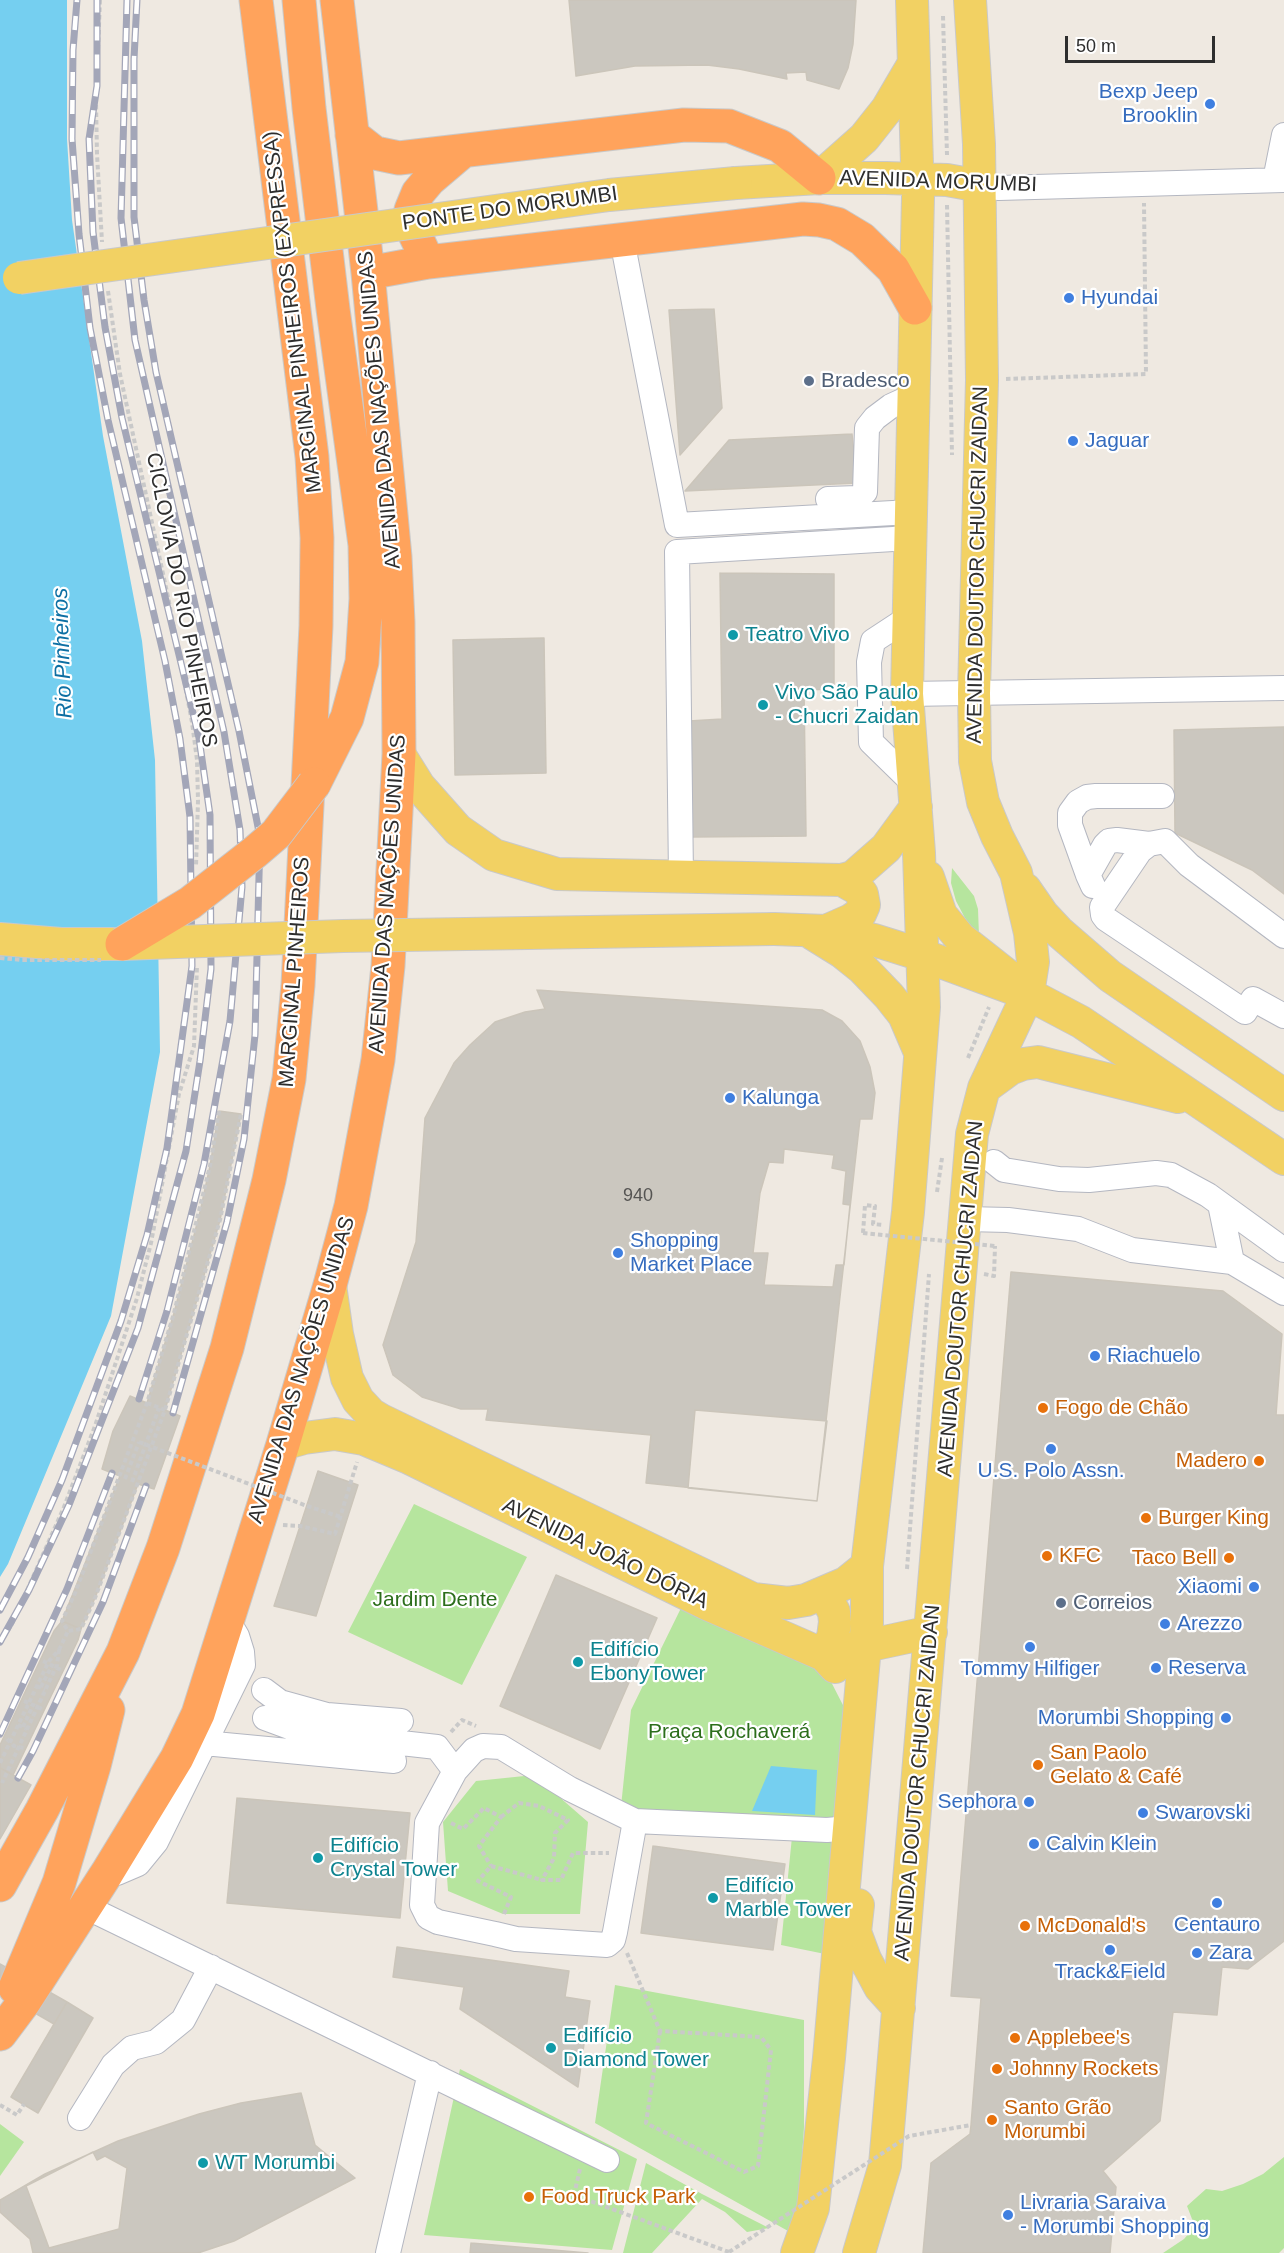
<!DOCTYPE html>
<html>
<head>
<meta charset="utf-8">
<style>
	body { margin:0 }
	#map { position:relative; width:1284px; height:2253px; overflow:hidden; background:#efe9e1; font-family:Helvetica,sans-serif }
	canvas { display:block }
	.scale { position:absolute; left:1065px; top:36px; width:150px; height:27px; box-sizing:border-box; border:3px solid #2e2e2e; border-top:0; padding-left:8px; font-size:18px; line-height:21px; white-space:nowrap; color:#2e2e2e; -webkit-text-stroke:4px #fff; paint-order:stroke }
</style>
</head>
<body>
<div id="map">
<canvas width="1284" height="2253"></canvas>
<div class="scale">50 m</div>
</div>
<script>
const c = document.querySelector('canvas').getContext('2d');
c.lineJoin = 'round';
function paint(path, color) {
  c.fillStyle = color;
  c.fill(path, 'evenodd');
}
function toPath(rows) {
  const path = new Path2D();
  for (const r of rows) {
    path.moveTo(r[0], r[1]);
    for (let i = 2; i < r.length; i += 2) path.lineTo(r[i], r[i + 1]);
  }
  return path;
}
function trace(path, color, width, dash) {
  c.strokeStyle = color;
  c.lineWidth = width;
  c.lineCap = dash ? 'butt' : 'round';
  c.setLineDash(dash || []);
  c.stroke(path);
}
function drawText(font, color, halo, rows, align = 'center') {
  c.font = font + ' Helvetica,sans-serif';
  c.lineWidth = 4.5;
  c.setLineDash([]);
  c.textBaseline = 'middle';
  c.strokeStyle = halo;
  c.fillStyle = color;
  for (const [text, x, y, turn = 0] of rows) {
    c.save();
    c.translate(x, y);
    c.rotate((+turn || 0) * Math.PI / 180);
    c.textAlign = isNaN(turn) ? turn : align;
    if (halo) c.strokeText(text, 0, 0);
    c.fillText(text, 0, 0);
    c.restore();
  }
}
const green = toPath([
	[952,868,974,896,978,909,979,936,975,937,956,901,951,883],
	[414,1504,527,1557,462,1685,348,1632],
	[682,1606,825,1670,846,1711,825,1954,781,1945,792,1837,620,1816,631,1710],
	[534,1775,588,1822,580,1914,503,1914,448,1891,443,1822,476,1781],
	[615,1985,804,2020,804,2127,797,2236,595,2123],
	[460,2069,637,2159,612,2250,424,2235],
	[0,2124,24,2142,0,2176],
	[1284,2157,1284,2248,1279,2253,1163,2253,1184,2239,1191,2231,1192,2219,1187,2206,1206,2189,1222,2191,1243,2184,1263,2174],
	[646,2163,702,2194,769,2228,747,2232,725,2212,702,2199,652,2253,623,2253]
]);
const water = toPath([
	[0,0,67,0,67,139,72,220,103,436,142,641,155,760,160,1052,111,1316,8,1564,0,1577],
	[771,1766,817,1770,815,1815,752,1811]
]);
const building = toPath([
	[569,0,856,0,853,44,848,68,839,89,807,80,806,72,786,73,787,79,739,69,707,65,635,66,576,76,569,0],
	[714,309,722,408,680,455,669,310,714,309],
	[852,434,857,483,685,491,729,440,852,434],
	[720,573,834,574,834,689,804,690,806,836,692,837,689,721,722,719,720,573],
	[544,638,546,773,455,775,453,640,544,638],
	[1284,727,1284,894,1252,870,1175,833,1174,730,1284,727],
	[537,990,822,1010,842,1021,860,1041,870,1067,875,1093,872,1119,860,1119,817,1501,646,1483,651,1435,486,1420,488,1409,461,1409,422,1397,393,1375,383,1345,416,1242,425,1118,454,1063,470,1045,495,1022,525,1012,545,1009,537,990],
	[219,1111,241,1114,220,1220,165,1410,180,1416,154,1489,138,1484,95,1598,81,1629,62,1621,120,1476,102,1469,113,1431,130,1396,147,1403,174,1313,200,1212,210,1166,219,1111],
	[784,1149,834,1155,832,1168,846,1171,843,1204,850,1205,844,1265,836,1265,833,1287,764,1285,768,1253,753,1253,760,1193,769,1162,783,1163,784,1149],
	[1011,1272,1223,1291,1282,1334,1276,1415,1284,1415,1284,1941,1248,1969,1222,1967,1217,2015,1173,2012,1160,2121,1103,2171,1116,2187,1110,2253,923,2253,931,2163,970,2134,971,2125,981,1998,951,1996,1011,1272],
	[695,1410,827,1421,817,1501,688,1488,695,1410],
	[318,1471,358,1485,316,1616,274,1606,318,1471],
	[556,1575,657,1618,600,1749,500,1706,556,1575],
	[62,1621,81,1629,78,1640,13,1775,0,1768,0,1745,54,1631,62,1621],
	[0,1768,31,1785,0,1839,0,1768],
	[237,1798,410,1813,400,1918,227,1903,237,1798],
	[653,1846,785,1864,773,1950,641,1933,653,1846],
	[397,1947,569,1971,565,1997,590,2001,578,2087,460,2009,464,1987,393,1977,397,1947],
	[0,1964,67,2002,54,2024,0,1993,0,1964],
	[67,2002,93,2018,38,2113,11,2097,67,2002],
	[301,2093,315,2145,355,2178,234,2241,198,2253,33,2253,30,2239,0,2212,0,2200,45,2174,118,2141,199,2114,241,2103,301,2093],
	[93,2152,97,2160,105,2156,127,2168,119,2229,49,2248,26,2186,93,2152],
	[471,2243,588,2253,470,2253,471,2243]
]);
const path = toPath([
	[100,0,96,102,97,154,102,242],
	[943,16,947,155],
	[947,205,952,455],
	[108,291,120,374,168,597,192,722,197,760,198,801,196,866],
	[1006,379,1146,374,1144,203],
	[968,1058,989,1007],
	[219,1111,210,1166,174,1313,147,1403,75,1593,62,1621,68,1631,81,1629,95,1598,165,1410,220,1220,241,1114],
	[937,1192,942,1158],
	[863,1233,865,1205,875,1206,873,1224,883,1225],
	[984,1274,994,1276,995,1246],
	[147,1403,165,1410],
	[125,1479,139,1442],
	[132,1482,159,1408],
	[307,1506,341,1517],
	[283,1525,300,1526,335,1534,357,1462],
	[907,1569,929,1274],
	[0,1644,13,1622,64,1507,95,1426,137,1298,151,1243,179,1094,194,1046,197,966],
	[59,1650,68,1631],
	[43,1661,61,1670],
	[37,1686,45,1690],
	[41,1687,52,1665],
	[24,1701,42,1709],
	[18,1725,27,1729],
	[23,1727,33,1705],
	[451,1732,462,1720,476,1726],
	[7,1739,14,1746,24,1748],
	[501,1817,519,1803,539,1806,568,1820,555,1833,554,1858,542,1880,561,1880,573,1853,609,1853],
	[451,1823,463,1829,484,1808,501,1817,479,1846,491,1866],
	[504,1914,511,1897,478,1881,491,1866,542,1880],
	[627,1953,660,2031,761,2037,771,2050,758,2166,744,2172,646,2123,660,2031],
	[0,2105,17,2115,24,2104],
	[580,2169,574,2195,729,2252]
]);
const minor = toPath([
	[1275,180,1284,135],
	[980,186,999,188,1284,180],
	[622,240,677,525,911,512],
	[828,499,858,498,865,492,867,428,875,418,891,406,913,396],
	[908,618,873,641,869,662,871,742,914,784],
	[907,694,1284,688],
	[1088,875,1070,825,1070,813,1078,802,1087,797,1096,796,1162,796],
	[681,877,677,552,910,538],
	[1093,886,1088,875,1105,845,1109,841,1117,840,1149,844],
	[1284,936,1189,865,1165,841,1149,844,1140,851,1102,907,1103,915,1106,919,1245,1012,1253,999,1284,1016],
	[994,1162,1004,1170,1059,1179,1089,1180,1156,1173,1171,1175,1208,1195,1284,1250],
	[1220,1204,1232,1262],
	[966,1219,1008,1220,1078,1229,1132,1250,1232,1262,1284,1293],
	[264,1690,280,1702,327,1715,401,1721],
	[265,1718,303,1732,437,1747,455,1771],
	[204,1743,394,1761],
	[635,1821,615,1932,613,1940,607,1945,516,1939,495,1934,438,1922,428,1917,422,1905,427,1823,455,1771,474,1750,483,1746,501,1747,570,1789,635,1821,827,1830,849,1828],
	[107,1873,117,1873,138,1864,156,1842,243,1665,242,1652,237,1636,227,1619],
	[86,1907,607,2160],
	[80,2118,113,2065,132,2048,156,2042,183,2020,211,1967],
	[388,2253,430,2073]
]);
const major = toPath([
	[819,178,864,138,887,109,914,63],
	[736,183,819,178,886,178,947,180,980,186],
	[399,754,419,786,458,830,494,855,557,874,842,880,853,877,886,848,916,807],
	[928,877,941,915,960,938,1012,979],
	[1025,889,1043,915,1058,931,1110,976,1284,1095],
	[774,929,826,931,874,940,922,955,1028,994,1081,1022,1284,1159],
	[826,931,851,920,860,914,864,905,862,894,858,889,842,880],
	[813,934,842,952,862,968,889,996,904,1015,919,1050],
	[0,939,61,944,122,944],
	[984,1088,1010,1069,1023,1064,1038,1062,1178,1097],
	[330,1285,337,1334,347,1378,358,1400,371,1414,381,1420,753,1599,788,1603,806,1600,846,1583,867,1566],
	[283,1444,304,1438,335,1434,364,1439,407,1457,705,1603,824,1655,931,1632],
	[824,1593,834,1612,835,1622,833,1637,824,1655,835,1667],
	[858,1905,855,1932,865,1959,880,1987,899,2008],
	[797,2253,813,2208,829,2058,867,1623,867,1566,908,1212,924,1007,919,853,907,694,918,197,912,0],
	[859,2253,885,2165,972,1134,984,1088,1028,994,1033,962,1030,933,1016,873,997,836,983,802,975,761,974,693,982,380,979,144,970,0]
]);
const highway = toPath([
	[299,0,309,108,333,309,365,545,366,599,362,662,347,718,314,784],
	[352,135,375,153,399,158,684,125,729,126,780,146,819,178],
	[428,262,412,228,411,210,418,193,429,180,462,152],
	[368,273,428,262,803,219,819,220,837,224,862,239,893,269,915,308],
	[0,1885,42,1810,123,1652,163,1548,227,1348,269,1180,289,1079,298,985,316,626,317,538,312,457,256,0],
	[15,1988,59,1883,94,1766,108,1710],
	[0,2034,24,2002,107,1873,177,1758,198,1714,283,1444,330,1285,351,1206,378,1060,388,966,399,754,398,622,395,557,368,273,337,0]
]);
const rail = toPath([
	[127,0,121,218,135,340,224,732,240,830,242,887,230,1021,204,1164,167,1311,139,1399],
	[137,0,134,59,134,217,144,300,156,372,239,731,260,837,255,1035,244,1139,227,1222,173,1413],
	[0,1610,28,1557,62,1480,121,1321,147,1235,167,1148,192,966,190,817,180,739,165,661,108,420,90,328,79,234,72,139,73,50,77,0],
	[0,1642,29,1590,69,1505,138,1328,186,1151,200,1061,211,969,210,815,199,738,122,418,105,327,93,232,89,139,97,86,97,0],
	[0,1734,67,1589,112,1473],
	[18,1778,33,1751,103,1602,146,1486]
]);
const pathBridge = toPath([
	[0,958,22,960,101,960],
	[863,1233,995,1246],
	[139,1442,307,1506],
	[0,1763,49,1661,59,1650,57,1665,2,1783],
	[729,2252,909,2136,971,2125]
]);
const majorBridge = toPath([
	[19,278,609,195,736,183],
	[122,944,343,936,774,929]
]);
const highwayBridge = toPath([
	[122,944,190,903,255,852,276,834,314,784]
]);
const markers = [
	[1210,104,6,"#3f7fe0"],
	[1069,298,6,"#3f7fe0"],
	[809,381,6,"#5c6f8a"],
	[1073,441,6,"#3f7fe0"],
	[733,635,6,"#0f9aa8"],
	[763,705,6,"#0f9aa8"],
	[730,1098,6,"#3f7fe0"],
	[618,1253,6,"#3f7fe0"],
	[1095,1356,6,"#3f7fe0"],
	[1043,1408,6,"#e8710a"],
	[1051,1449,6,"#3f7fe0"],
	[1259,1461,6,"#e8710a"],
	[1146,1518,6,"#e8710a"],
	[1047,1556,6,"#e8710a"],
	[1229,1558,6,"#e8710a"],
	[1254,1587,6,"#3f7fe0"],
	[1061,1603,6,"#5c6f8a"],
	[1165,1624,6,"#3f7fe0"],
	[1030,1647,6,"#3f7fe0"],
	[578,1662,6,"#0f9aa8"],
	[1156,1668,6,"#3f7fe0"],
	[1226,1718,6,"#3f7fe0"],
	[1038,1765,6,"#e8710a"],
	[1029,1802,6,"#3f7fe0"],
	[1143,1813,6,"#3f7fe0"],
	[1034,1844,6,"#3f7fe0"],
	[318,1858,6,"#0f9aa8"],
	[713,1898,6,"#0f9aa8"],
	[1217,1903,6,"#3f7fe0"],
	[1025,1926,6,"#e8710a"],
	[1110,1950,6,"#3f7fe0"],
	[1197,1953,6,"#3f7fe0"],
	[1015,2038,6,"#e8710a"],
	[551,2048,6,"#0f9aa8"],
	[997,2069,6,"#e8710a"],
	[992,2120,6,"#e8710a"],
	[203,2163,6,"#0f9aa8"],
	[529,2197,6,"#e8710a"],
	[1008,2215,6,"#3f7fe0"]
];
const numberNames = [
	["940",638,1196]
];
const shopNames = [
	["Bexp Jeep",1198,92,"right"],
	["Brooklin",1198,116,"right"],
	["Hyundai",1081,298],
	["Jaguar",1085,441],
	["Kalunga",742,1098],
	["Shopping",630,1241],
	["Market Place",630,1265],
	["Riachuelo",1107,1356],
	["U.S. Polo Assn.",1051,1471,"center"],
	["Xiaomi",1242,1587,"right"],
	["Arezzo",1177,1624],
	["Reserva",1168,1668],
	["Tommy Hilfiger",1030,1669,"center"],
	["Morumbi Shopping",1214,1718,"right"],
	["Sephora",1017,1802,"right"],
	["Swarovski",1155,1813],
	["Calvin Klein",1046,1844],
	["Centauro",1217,1925,"center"],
	["Zara",1209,1953],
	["Track&Field",1110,1972,"center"],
	["Livraria Saraiva",1020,2203],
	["- Morumbi Shopping",1020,2227]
];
const streetNames = [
	["AVENIDA MORUMBI",938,182,2],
	["PONTE DO MORUMBI",510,209,-8],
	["MARGINAL PINHEIROS (EXPRESSA)",293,312,-97],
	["AVENIDA DAS NAÇÕES UNIDAS",380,410,-95],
	["AVENIDA DOUTOR CHUCRI ZAIDAN",978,565,-89],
	["CICLOVIA DO RIO PINHEIROS",181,600,79],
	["AVENIDA DAS NAÇÕES UNIDAS",388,894,-86],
	["MARGINAL PINHEIROS",295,972,-86],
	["AVENIDA DOUTOR CHUCRI ZAIDAN",961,1299,-85],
	["AVENIDA DAS NAÇÕES UNIDAS",302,1370,-73],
	["AVENIDA JOÃO DÓRIA",605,1554,26],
	["AVENIDA DOUTOR CHUCRI ZAIDAN",918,1783,-85]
];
const serviceNames = [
	["Bradesco",821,381],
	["Correios",1073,1603]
];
const cultureNames = [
	["Teatro Vivo",745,635],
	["Vivo São Paulo",775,693],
	["- Chucri Zaidan",775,717],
	["Edifício",590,1650],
	["EbonyTower",590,1674],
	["Edifício",330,1846],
	["Crystal Tower",330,1870],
	["Edifício",725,1886],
	["Marble Tower",725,1910],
	["Edifício",563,2036],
	["Diamond Tower",563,2060],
	["WT Morumbi",215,2163]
];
const foodNames = [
	["Fogo de Chão",1055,1408],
	["Madero",1247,1461,"right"],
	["Burger King",1158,1518],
	["KFC",1059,1556],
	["Taco Bell",1217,1558,"right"],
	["San Paolo",1050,1753],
	["Gelato & Café",1050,1777],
	["McDonald's",1037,1926],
	["Applebee's",1027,2038],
	["Johnny Rockets",1009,2069],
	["Santo Grão",1004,2108],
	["Morumbi",1004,2132],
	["Food Truck Park",541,2197]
];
const parkNames = [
	["Jardim Dente",435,1600],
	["Praça Rochaverá",729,1732]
];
const waterNames = [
	["Rio Pinheiros",63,653,-92]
];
paint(green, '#b6e59e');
paint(water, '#75cff0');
paint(building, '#cbc7bf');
trace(building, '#cbc5ba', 1.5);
trace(minor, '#b4b7c1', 26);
trace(major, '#c9c9c9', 34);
trace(highway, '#c9c9c9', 35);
trace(path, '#c9c9c9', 4, [4.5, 3]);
trace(minor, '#fff', 24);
trace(major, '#f2d163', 32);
trace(highway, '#ffa35c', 33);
trace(rail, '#a3a6b8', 7);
trace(rail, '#fff', 4.5, [14]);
trace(majorBridge, '#c9c9c9', 34, []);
trace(highwayBridge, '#c9c9c9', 35, []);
trace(pathBridge, '#c9c9c9', 4, [4.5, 3]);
trace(majorBridge, '#f2d163', 32);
trace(highwayBridge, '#ffa35c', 33);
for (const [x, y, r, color] of markers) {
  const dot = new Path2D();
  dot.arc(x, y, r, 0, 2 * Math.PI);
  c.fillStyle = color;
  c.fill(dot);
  trace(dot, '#fff', 2);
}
drawText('18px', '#555452', null, numberNames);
drawText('21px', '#366cbe', '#fff', shopNames, 'left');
drawText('21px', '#2e2e2e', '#fff', streetNames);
drawText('21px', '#4e5e75', '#fff', serviceNames, 'left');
drawText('21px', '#0d838f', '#fff', cultureNames, 'left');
drawText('21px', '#c56008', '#fff', foodNames, 'left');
drawText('21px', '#2c6e1b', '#fff', parkNames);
drawText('italic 22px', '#0d6fa3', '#fff', waterNames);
</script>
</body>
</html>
